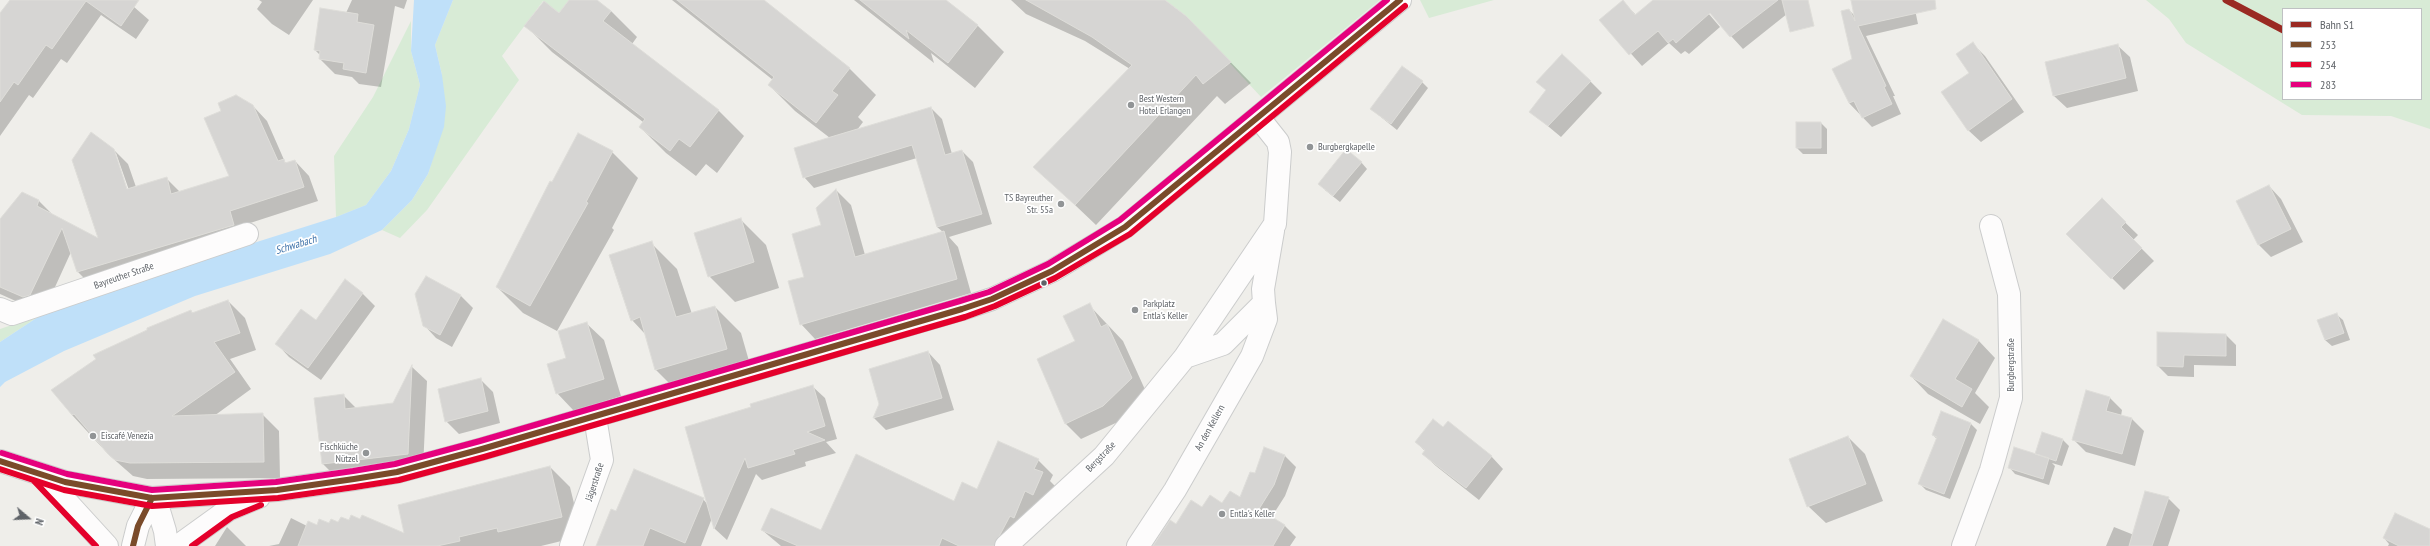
<!DOCTYPE html>
<html>
<head>
<meta charset="utf-8">
<style>
	body { margin:0 }
	#map { position:relative; width:2430px; height:546px; overflow:hidden; background:#efeeea; font-family:"PT Sans Narrow",sans-serif }
	canvas { display:block }
	.legend { position:absolute; left:2282px; top:8px; width:140px; height:92px; box-sizing:border-box; background:#fff; border:1px solid #bfc1c3; margin:0; padding:5px 7px; list-style:none; font-size:12px; color:#5f6368 }
	.legend li { display:flex; align-items:center; gap:8px; height:20px }
	.legend b { width:20px; border:1px solid #bfc1c3 }
	.north { position:absolute; left:8px; top:498px; width:40px; height:40px; -webkit-text-stroke:3px #fff; paint-order:stroke; rotate:109deg; font-size:11px; font-weight:700; line-height:16px; text-align:center; color:#5f6368 }
	.north::after { content:''; display:block; margin:auto; width:14px; height:18px; background:#5f6368; clip-path:polygon(50% 0,100% 100%,50% 72%,0 100%) }
</style>
</head>
<body>
<div id="map">
<canvas width="2430" height="546"></canvas>
<ul class="legend">
<li><b style="height:5px;background:#9a2a23"></b>Bahn S1</li>
<li><b style="height:5px;background:#7a4b2a"></b>253</li>
<li><b style="height:5px;background:#e4002b"></b>254</li>
<li><b style="height:5px;background:#e5007d"></b>283</li>
</ul>
<div class="north">N</div>
</div>
<script>
const c = document.querySelector('canvas').getContext('2d');
c.lineJoin = 'round';
function paint(path, color) {
  c.fillStyle = color;
  c.fill(path, 'evenodd');
}
function toPath(rows) {
  const path = new Path2D();
  for (const r of rows) {
    path.moveTo(r[0], r[1]);
    for (let i = 2; i < r.length; i += 2) path.lineTo(r[i], r[i + 1]);
  }
  return path;
}
function trace(path, color, width, dash) {
  c.strokeStyle = color;
  c.lineWidth = width;
  c.lineCap = dash ? 'butt' : 'round';
  c.setLineDash(dash || []);
  c.stroke(path);
}
function drawText(font, color, halo, rows, align = 'center') {
  c.font = font + ' "PT Sans Narrow",sans-serif';
  c.lineWidth = 3.5;
  c.setLineDash([]);
  c.textBaseline = 'middle';
  c.strokeStyle = halo;
  c.fillStyle = color;
  for (const [text, x, y, turn = 0] of rows) {
    c.save();
    c.translate(x, y);
    c.rotate((+turn || 0) * Math.PI / 180);
    c.textAlign = isNaN(turn) ? turn : align;
    if (halo) c.strokeText(text, 0, 0);
    c.fillText(text, 0, 0);
    c.restore();
  }
}
const green = toPath([
	[453,0,569,0,559,13,543,1,502,56,519,80,427,210,400,238,382,230,412,200,428,174,433,158,442,75,435,45],
	[1165,0,1380,0,1261,97,1186,16],
	[1420,0,1494,0,1429,18],
	[2146,0,2430,0,2430,129,2391,116,2302,115,2186,43,2169,19],
	[2283,9,2421,9,2421,99,2283,99],
	[411,21,411,51,420,85,409,129,391,171,366,205,336,217,334,156,373,97],
	[41,315,0,342,0,329]
]);
const water = toPath([
	[414,0,453,0,435,45,442,75,446,106,444,127,428,174,412,200,382,230,330,254,195,296,64,351,5,382,0,387,0,342,41,315,149,276,336,217,366,205,391,171,409,129,420,85,411,51]
]);
const shadow = toPath([
	[11,0,126,0,149,20,136,39,101,15,67,63,61,59,33,98,29,95,0,136,0,31],
	[259,0,313,0,289,35,272,24,257,9,262,2],
	[352,0,407,0,404,9,395,6,381,87,359,84,352,77,335,74,320,59,320,55,315,50,346,13],
	[570,0,596,0,611,11,637,37,632,44,718,110,744,136,717,173,706,164,696,176,666,153,640,127,643,122,552,52,526,26,559,14],
	[672,0,762,0,850,69,876,95,858,117,863,122,857,130,931,108,942,119,952,154,962,151,973,162,992,224,949,237,958,247,971,293,815,339,801,324,805,278,836,190,851,205,865,255,943,232,937,227,917,158,814,188,804,177,830,138,795,111,769,85,773,80],
	[854,0,945,0,978,26,1004,52,975,88,931,53,934,63],
	[1011,0,1163,0,1207,38,1251,83,1225,104,1217,96,1096,225,1035,167,1130,69,1085,41,1026,14],
	[1654,0,1697,0,1720,27,1689,54,1685,51,1681,54,1669,43,1642,66,1601,20,1623,2,1636,15],
	[1714,0,1793,0,1797,6,1743,49,1731,36],
	[1852,0,1913,0,1918,24,1866,36,1895,96,1893,96,1901,114,1872,127,1849,103,1853,60,1849,10,1855,16],
	[1973,44,1985,56,2024,112,1981,142,1968,130],
	[2117,45,2130,57,2138,91,2067,108,2054,96,2046,63],
	[1590,81,1602,93,1561,137,1531,112,1547,91,1538,82],
	[1422,82,1428,88,1397,130,1371,109],
	[253,106,267,121,285,162,288,164,295,161,309,176,318,201,244,225,92,286,78,272,71,252,45,309,38,311,0,294,0,221,22,193,39,201,53,215,100,240,113,149,128,164,136,187,166,178,180,192,231,177],
	[114,153,116,153,130,193,128,194],
	[1821,123,1827,129,1827,154,1803,154,1797,148],
	[612,152,638,178,612,228,614,230,557,331,523,313,497,287,553,184],
	[1361,162,1367,169,1340,202,1325,190],
	[2269,186,2281,199,2303,242,2271,257,2259,245,2238,202],
	[2102,200,2138,235,2133,240,2154,261,2124,290,2068,234],
	[740,219,766,245,779,288,735,302,709,276],
	[651,243,677,269,692,314,715,307,741,333,753,375,682,396,656,370,646,335,632,320],
	[426,277,461,296,473,308,452,347,436,338,424,325],
	[362,293,375,306,321,380,289,357,277,344],
	[228,301,245,318,256,350,230,359,251,389,214,416,262,414,279,431,280,478,147,479,133,476,109,455,72,415,191,311,193,313],
	[1089,305,1123,341,1147,394,1120,421,1081,439,1065,423],
	[2336,314,2343,320,2350,340,2332,346,2325,340,2319,321],
	[586,323,604,340,621,396,574,411,557,393,568,359],
	[2226,335,2236,345,2236,366,2194,365,2194,377,2168,376,2158,366],
	[1978,340,1995,358,1975,393,1989,407,1980,424,1928,394,1911,376],
	[928,352,940,365,954,410,886,430,874,418],
	[412,367,427,381,423,469,338,479,323,464,315,399,343,395,356,408,394,404],
	[480,379,493,392,500,423,459,434,446,421],
	[812,386,825,398,837,439,826,442,836,453,805,462,806,466,762,480,756,474,727,540,715,529,712,518,701,546,597,546,616,513,703,499,708,505,752,408],
	[2110,398,2122,410,2121,416,2132,419,2144,431,2135,466,2086,452,2073,439],
	[1971,424,1977,430,1950,499,1926,490,1920,484,1937,439,1933,435],
	[1443,429,1491,456,1503,469,1479,500,1436,466,1423,454,1425,451,1416,442],
	[1848,437,1865,454,1883,501,1826,523,1808,506],
	[2063,440,2069,446,2062,466,2052,463,2055,466,2049,485,2015,474,2009,467,2039,456],
	[1264,449,1285,456,1296,467,1285,496,1271,518,1285,526,1296,537,1290,546,1157,546,1176,525,1202,508,1240,498,1255,475],
	[1038,460,1053,475,1050,481,1057,488,1018,546,781,546,762,530,821,531,954,503],
	[550,467,570,487,582,536,541,546,269,546,279,544,291,518,307,526,349,522,406,534],
	[2168,498,2180,510,2168,546,2106,546,2114,527,2134,535],
	[227,527,246,546,215,546],
	[2430,530,2430,546,2388,546,2389,544,2384,538]
]);
const building = toPath([
	[10,0,139,0,121,26,86,1,52,49,46,45,18,85,14,82,0,102,0,13,10,0],
	[569,0,597,0,611,11,603,21,719,110,690,147,679,139,670,151,639,127,645,119,524,26,544,1,559,13,569,0],
	[677,0,764,0,850,68,832,91,838,95,816,123,768,85,774,77,677,0],
	[860,0,946,0,978,25,948,63,906,30,909,39,860,0],
	[1026,0,1165,0,1186,16,1231,62,1203,84,1196,75,1075,205,1033,167,1132,65,1092,37,1026,0],
	[1623,0,1635,15,1653,0,1778,0,1730,37,1710,13,1676,43,1673,39,1668,43,1658,31,1629,55,1599,20,1623,0],
	[1782,0,1808,0,1814,26,1790,32,1782,0],
	[1851,0,1935,0,1936,9,1858,26,1886,86,1884,87,1892,104,1862,118,1854,101,1849,103,1832,69,1852,59,1841,11,1849,9,1855,21,1851,0],
	[320,8,358,14,357,22,374,25,366,73,343,69,344,63,319,59,320,51,314,50,320,8],
	[1973,42,2012,99,1968,131,1941,92,1969,73,1956,54,1973,42],
	[2118,44,2126,78,2053,96,2045,62,2118,44],
	[1562,54,1591,81,1548,126,1529,112,1546,90,1536,82,1562,54],
	[1402,66,1423,81,1391,124,1370,109,1402,66],
	[236,95,253,105,278,161,284,159,285,163,295,160,304,187,230,211,234,225,77,272,62,228,30,295,23,297,0,287,0,219,22,192,39,200,37,206,98,238,72,160,91,132,114,149,127,189,167,177,171,194,229,176,204,118,221,111,218,103,236,95],
	[931,107,945,155,962,150,982,214,937,227,912,145,803,178,794,148,931,107],
	[1796,122,1821,122,1821,148,1796,148,1796,122],
	[578,133,613,151,586,202,588,203,530,306,496,287,550,181,552,182,578,133],
	[1346,149,1362,162,1333,196,1318,184,1346,149],
	[2269,185,2291,229,2258,245,2236,201,2269,185],
	[836,189,855,257,944,231,957,279,800,325,788,281,804,277,792,234,821,225,816,208,836,189],
	[2102,198,2126,222,2121,227,2142,248,2111,279,2066,234,2102,198],
	[741,218,754,262,708,277,694,233,741,218],
	[652,241,676,317,715,306,727,349,655,370,640,317,631,321,609,255,652,241],
	[426,276,461,295,440,335,423,326,415,294,426,276],
	[345,279,363,293,308,368,275,344,301,309,316,320,345,279],
	[228,300,240,333,214,342,235,372,172,416,263,413,264,462,130,463,115,460,109,455,74,414,72,415,51,390,96,359,93,355,147,330,147,328,191,310,192,313,228,300],
	[1090,303,1101,327,1107,324,1132,378,1103,406,1065,424,1037,359,1075,341,1063,316,1090,303],
	[2337,313,2344,333,2325,340,2317,320,2337,313],
	[1943,319,1979,340,1955,379,1972,389,1962,407,1910,376,1943,319],
	[587,322,604,379,556,394,547,364,566,358,558,331,587,322],
	[2157,332,2226,334,2226,356,2184,355,2183,367,2157,366,2157,332],
	[928,351,942,398,873,418,879,404,869,369,928,351],
	[412,365,408,454,322,464,314,398,344,394,345,409,393,403,412,365],
	[481,378,488,411,445,422,438,389,481,378],
	[813,385,825,426,807,432,825,440,793,450,795,454,748,468,745,458,714,529,685,427,751,407,750,404,813,385],
	[2086,390,2110,397,2106,411,2132,418,2122,454,2072,440,2086,390],
	[1941,411,1971,423,1944,494,1918,484,1937,437,1932,435,1941,411],
	[1433,419,1443,427,1448,421,1492,456,1466,488,1422,454,1425,450,1415,442,1433,419],
	[2042,432,2063,439,2056,461,2035,454,2042,432],
	[1848,436,1866,484,1807,507,1789,459,1848,436],
	[998,441,1039,459,1034,469,1043,472,1033,495,1025,491,1014,518,1010,516,994,546,959,546,942,538,939,546,798,546,761,530,771,508,821,530,856,454,954,501,962,482,977,489,998,441],
	[1264,447,1285,455,1274,485,1259,509,1285,525,1273,546,1153,546,1170,520,1176,524,1191,500,1202,507,1210,495,1222,503,1230,491,1240,497,1250,472,1255,473,1264,447],
	[2014,447,2049,458,2043,479,2008,468,2014,447],
	[550,466,562,517,498,532,497,528,459,537,460,541,437,546,298,546,308,521,317,525,319,519,329,523,331,519,338,522,341,517,349,520,351,515,360,519,362,515,404,533,398,505,550,466],
	[634,469,704,498,685,543,650,528,643,546,596,546,611,509,616,511,634,469],
	[2145,491,2169,497,2152,546,2129,546,2145,491],
	[2395,513,2430,529,2430,546,2399,546,2383,538,2395,513]
]);
const minor = toPath([
	[0,309,12,314,247,234],
	[1185,357,1223,344,1264,303,1263,289,1273,231],
	[571,546,602,460,595,417],
	[1006,546,1104,456,1185,357,1275,224,1280,152,1278,142,1259,118],
	[1138,546,1175,490,1252,356,1266,319,1264,303],
	[1963,546,1991,470,2011,398,2009,294,1991,226]
]);
const tertiary = toPath([
	[0,461,65,482,152,498,277,490,354,479,397,472,482,449,962,309,992,299,1052,271,1125,227,1400,0],
	[43,476,107,546],
	[152,498,159,511,165,531,167,546],
	[133,546,138,526,152,498],
	[178,546,228,510,259,497]
]);
const bus1 = toPath([
	[0,461,65,482,152,498,277,490,354,479,397,472,482,449,962,309,992,299,1052,271,1125,227,1400,0],
	[133,546,138,526,152,498]
]);
const bus2 = toPath([
	[0,469,64,490,152,506,278,498,355,487,399,480,484,457,965,317,995,306,1055,278,1130,234,1405,6],
	[34,481,96,546],
	[192,546,232,517,261,505]
]);
const bus3 = toPath([
	[2,453,67,474,152,490,276,482,353,471,395,464,480,441,960,301,989,292,1048,264,1120,220,1387,0]
]);
const rail1 = toPath([
	[2226,0,2283,30]
]);
const markers = [
	[1131,105,4,"#919496"],
	[1310,147,4,"#919496"],
	[1061,204,4,"#919496"],
	[1044,283,3.5,"#5f6368"],
	[1135,310,4,"#919496"],
	[93,436,4,"#919496"],
	[366,453,4,"#919496"],
	[1222,514,4,"#919496"]
];
const poiNames = [
	["Best Western",1139,99],
	["Hotel Erlangen",1139,111],
	["Burgbergkapelle",1318,147],
	["TS Bayreuther",1053,198,"right"],
	["Str. 55a",1053,210,"right"],
	["Parkplatz",1143,304],
	["Entla's Keller",1143,316],
	["Eiscafé Venezia",101,436],
	["Fischküche",358,447,"right"],
	["Nützel",358,459,"right"],
	["Entla's Keller",1230,514]
];
const streetNames = [
	["Bayreuther Straße",124,276,-19],
	["Burgbergstraße",2011,365,-90],
	["An den Kellern",1210,428,-61],
	["Bergstraße",1101,457,-46],
	["Jägerstraße",595,482,-72]
];
const waterNames = [
	["Schwabach",296,245,-17]
];
paint(green, '#d8ebd6');
paint(water, '#bfe0f9');
paint(shadow, '#0003');
paint(building, '#d6d5d3');
trace(building, '#deddd9', 1);
trace(minor, '#cbcccc', 24);
trace(tertiary, '#cbcccc', 24);
trace(minor, '#fdfcfc', 22);
trace(tertiary, '#fdfcfc', 22);
trace(bus1, '#7a4b2a', 6);
trace(bus2, '#e4002b', 6);
trace(bus3, '#e5007d', 6);
trace(rail1, '#9a2a23', 7);
for (const [x, y, r, color] of markers) {
  const dot = new Path2D();
  dot.arc(x, y, r, 0, 2 * Math.PI);
  c.fillStyle = color;
  c.fill(dot);
  trace(dot, '#fff', 1.5);
}
drawText('10px', '#5f6368', '#fff', poiNames, 'left');
drawText('10px', '#5f6368', '#fff', streetNames);
drawText('italic 11px', '#4174aa', '#fff', waterNames);
</script>
</body>
</html>
